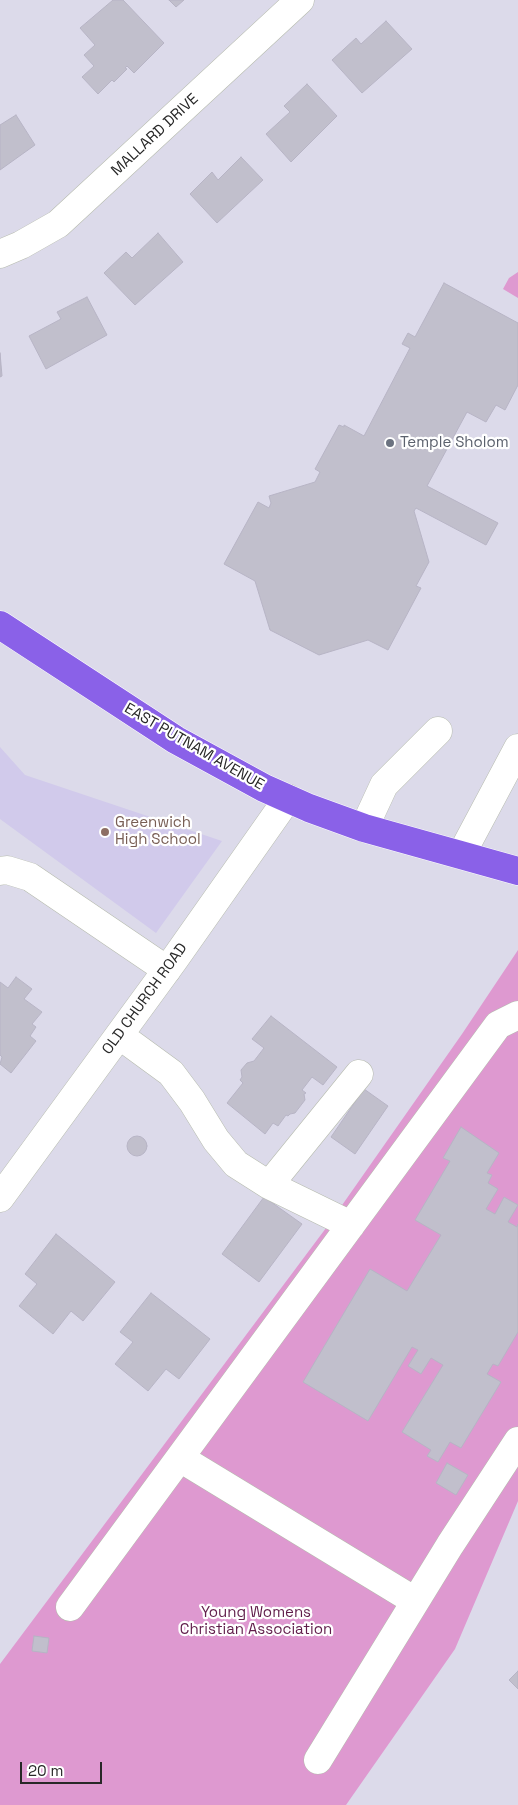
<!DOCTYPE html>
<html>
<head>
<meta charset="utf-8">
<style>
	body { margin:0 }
	#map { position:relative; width:518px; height:1805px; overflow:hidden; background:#dcdaea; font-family:"Space Grotesk",sans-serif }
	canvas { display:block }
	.scale { position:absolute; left:20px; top:1762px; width:82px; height:22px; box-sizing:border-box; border:2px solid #282828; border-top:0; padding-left:6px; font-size:15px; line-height:18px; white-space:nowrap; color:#282828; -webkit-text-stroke:4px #fff; paint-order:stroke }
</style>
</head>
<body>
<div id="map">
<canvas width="518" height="1805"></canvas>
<div class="scale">20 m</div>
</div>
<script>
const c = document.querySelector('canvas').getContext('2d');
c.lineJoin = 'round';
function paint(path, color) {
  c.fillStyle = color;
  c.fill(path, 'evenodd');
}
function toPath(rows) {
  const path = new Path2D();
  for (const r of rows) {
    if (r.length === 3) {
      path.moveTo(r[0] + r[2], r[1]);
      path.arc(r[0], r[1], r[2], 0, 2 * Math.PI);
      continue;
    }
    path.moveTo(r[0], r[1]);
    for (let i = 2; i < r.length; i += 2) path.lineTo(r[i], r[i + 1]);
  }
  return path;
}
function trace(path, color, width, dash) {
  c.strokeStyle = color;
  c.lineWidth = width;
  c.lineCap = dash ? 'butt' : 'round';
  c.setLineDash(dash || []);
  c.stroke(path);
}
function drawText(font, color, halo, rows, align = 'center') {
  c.font = font + ' "Space Grotesk",sans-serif';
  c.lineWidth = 4.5;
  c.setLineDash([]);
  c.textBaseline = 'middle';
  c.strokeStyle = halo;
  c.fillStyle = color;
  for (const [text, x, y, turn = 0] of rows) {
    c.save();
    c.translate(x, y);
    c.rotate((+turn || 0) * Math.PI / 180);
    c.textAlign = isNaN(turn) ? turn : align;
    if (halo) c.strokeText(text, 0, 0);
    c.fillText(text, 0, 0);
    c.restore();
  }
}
const education = toPath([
	[0,747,25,775,222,841,156,933,0,819]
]);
const green = toPath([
	[518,272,518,298,503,289,509,278],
	[518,950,518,1501,455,1649,346,1805,0,1805,0,1664,326,1228,462,1034]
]);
const building = toPath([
	[113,0,123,0,164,43,134,73,127,66,125,68,127,69,114,82,112,80,98,94,82,77,94,66,84,55,95,45,80,28,113,0],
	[169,0,184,0,176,7,169,0],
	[386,21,412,49,362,93,332,60,356,38,361,44,386,21],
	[307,84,337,116,291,162,266,134,290,112,284,106,307,84],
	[16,115,35,145,0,170,0,125,16,115],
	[241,157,263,180,217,223,190,194,212,172,218,180,241,157],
	[158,233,183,262,135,305,104,273,126,252,132,258,158,233],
	[444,283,518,323,518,385,505,410,496,405,486,422,467,412,427,486,498,523,486,545,416,508,414,511,429,562,416,586,421,588,388,650,368,640,319,655,270,630,255,581,224,564,258,502,269,508,271,503,269,496,315,482,320,472,315,469,339,425,344,427,344,425,364,436,410,348,402,344,408,333,415,337,444,283],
	[87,297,107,335,46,369,29,336,61,319,57,312,87,297],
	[0,353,2,376,0,377,0,353],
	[16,977,32,989,24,999,42,1012,32,1024,36,1027,30,1036,36,1041,11,1073,0,1064,2,1057,0,1055,0,982,8,988,16,977],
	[271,1016,337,1067,323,1085,312,1077,302,1090,306,1093,304,1094,305,1100,295,1113,290,1114,288,1116,286,1115,278,1126,273,1123,265,1134,227,1103,243,1083,240,1080,242,1077,241,1070,247,1063,254,1061,264,1048,252,1039,271,1016],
	[364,1089,388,1106,355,1154,331,1137,364,1089],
	[461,1127,499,1153,487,1173,492,1175,488,1183,498,1189,486,1209,495,1214,504,1197,518,1205,508,1222,517,1227,518,1224,518,1332,498,1366,493,1364,487,1374,501,1382,461,1448,450,1442,438,1462,427,1456,431,1450,402,1432,443,1365,431,1358,421,1374,408,1366,418,1350,412,1347,368,1421,303,1382,370,1269,407,1291,441,1235,415,1220,450,1161,443,1158,461,1127],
	[137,1146,10],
	[264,1197,302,1224,259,1282,222,1254,264,1197],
	[56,1234,115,1282,83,1321,71,1311,53,1334,19,1306,37,1284,25,1274,56,1234],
	[151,1293,210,1339,179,1379,166,1369,148,1391,115,1364,133,1342,120,1332,151,1293],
	[447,1463,468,1475,456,1495,436,1483,447,1463],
	[34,1636,49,1638,47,1653,32,1651,34,1636],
	[518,1671,518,1689,509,1680,518,1671]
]);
const minor = toPath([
	[0,254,21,245,58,224,300,0],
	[364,828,384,785,438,731],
	[461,855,518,748],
	[0,871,7,870,30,877,167,970],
	[119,1035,171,1073,192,1101,216,1140,236,1164,269,1185,351,1225],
	[269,1185,359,1074],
	[0,1198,174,960,288,798],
	[180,1458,415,1601],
	[70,1607,498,1025,518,1015],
	[318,1760,450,1545,518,1441]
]);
const major = toPath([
	[0,625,176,740,264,788,309,808,364,828,518,871]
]);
const markers = [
	[390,443,5,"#6b7280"],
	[105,832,5,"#8d6e63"]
];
const streetNames = [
	["MALLARD DRIVE",155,135,-43],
	["EAST PUTNAM AVENUE",194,747,30],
	["OLD CHURCH ROAD",145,999,-54]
];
const worshipNames = [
	["Temple Sholom",400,443]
];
const educationNames = [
	["Greenwich",115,823],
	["High School",115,840]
];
const parkNames = [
	["Young Womens",256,1613],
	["Christian Association",256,1630]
];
paint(education, '#d1caeb');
paint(green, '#de99d0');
paint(building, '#c1bfcc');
trace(building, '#b7b4c5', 1);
trace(minor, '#b6bbae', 29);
trace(major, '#fff', 29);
trace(minor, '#fff', 28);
trace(major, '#8a61e8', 28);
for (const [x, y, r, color] of markers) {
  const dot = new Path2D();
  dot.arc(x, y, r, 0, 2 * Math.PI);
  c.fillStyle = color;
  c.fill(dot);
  trace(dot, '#fff', 2);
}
drawText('15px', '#282828', '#fff', streetNames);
drawText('15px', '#5b616d', '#fff', worshipNames, 'left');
drawText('15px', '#785e54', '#fff', educationNames, 'left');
drawText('15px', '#601d4a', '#fff', parkNames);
</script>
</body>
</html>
